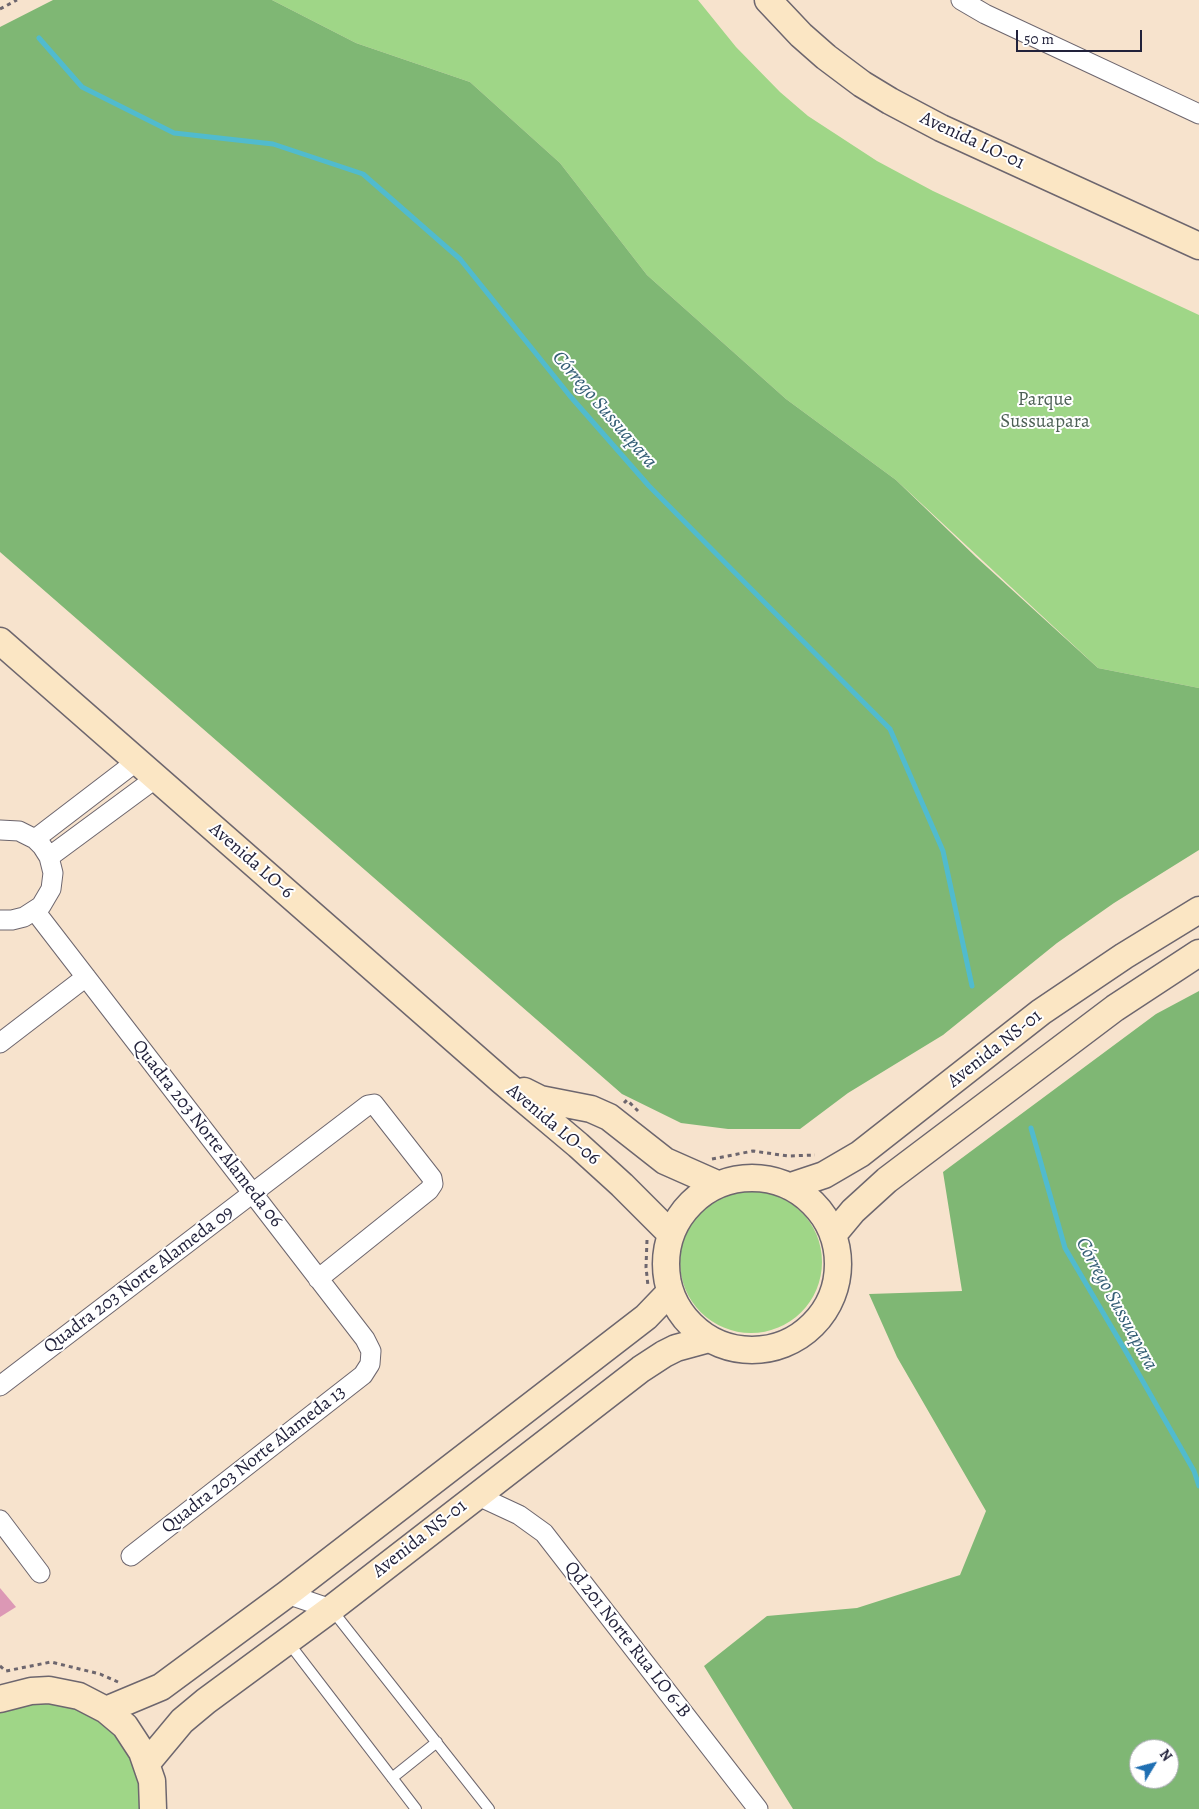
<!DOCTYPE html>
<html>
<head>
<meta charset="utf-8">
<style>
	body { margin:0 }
	#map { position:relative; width:1199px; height:1809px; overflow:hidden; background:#f7e3cd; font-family:Alegreya,serif }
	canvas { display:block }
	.north { position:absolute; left:1129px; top:1739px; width:50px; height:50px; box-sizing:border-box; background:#fff; border:1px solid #a7a7b1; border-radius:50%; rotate:53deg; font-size:14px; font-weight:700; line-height:20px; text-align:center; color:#22223b }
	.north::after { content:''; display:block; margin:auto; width:18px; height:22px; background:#1f6fb2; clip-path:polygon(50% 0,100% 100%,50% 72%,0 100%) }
	.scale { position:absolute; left:1016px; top:30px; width:126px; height:22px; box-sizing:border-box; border:2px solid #22223b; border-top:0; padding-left:6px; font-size:15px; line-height:18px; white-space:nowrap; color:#22223b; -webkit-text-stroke:4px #fff; paint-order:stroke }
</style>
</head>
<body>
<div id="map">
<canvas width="1199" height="1809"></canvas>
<div class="north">N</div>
<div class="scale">50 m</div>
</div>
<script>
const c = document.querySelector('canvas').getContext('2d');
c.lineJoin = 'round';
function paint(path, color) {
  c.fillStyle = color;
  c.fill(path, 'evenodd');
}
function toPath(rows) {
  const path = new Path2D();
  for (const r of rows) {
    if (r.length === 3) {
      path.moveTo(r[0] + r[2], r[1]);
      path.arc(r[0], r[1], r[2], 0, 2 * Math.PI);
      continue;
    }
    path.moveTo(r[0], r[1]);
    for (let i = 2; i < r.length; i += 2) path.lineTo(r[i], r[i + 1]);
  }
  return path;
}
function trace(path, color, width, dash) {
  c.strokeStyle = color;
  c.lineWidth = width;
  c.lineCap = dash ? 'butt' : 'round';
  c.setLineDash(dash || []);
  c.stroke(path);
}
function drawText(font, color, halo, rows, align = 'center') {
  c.font = font + ' Alegreya,serif';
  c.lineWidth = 4;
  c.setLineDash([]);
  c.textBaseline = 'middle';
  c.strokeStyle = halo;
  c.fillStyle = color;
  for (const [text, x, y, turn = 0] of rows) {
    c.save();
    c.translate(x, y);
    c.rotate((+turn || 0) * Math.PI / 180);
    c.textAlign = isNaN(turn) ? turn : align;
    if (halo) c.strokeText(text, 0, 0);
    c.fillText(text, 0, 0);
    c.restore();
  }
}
const green = toPath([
	[272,0,698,0,736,47,780,92,808,116,877,161,933,191,1199,315,1199,688,1098,668,896,480,786,399,647,275,560,163,470,82,356,43],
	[751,1262,71],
	[24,1702,70,1704,114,1729,139,1773,143,1809,0,1809,0,1711]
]);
const forest = toPath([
	[53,0,272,0,356,43,470,82,560,163,647,275,786,399,896,480,976,557,1098,668,1199,688,1199,850,1114,903,1057,943,943,1035,848,1093,800,1129,728,1129,681,1123,622,1094,0,552,0,27],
	[1199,991,1199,1809,793,1809,704,1666,767,1616,857,1608,960,1575,986,1511,897,1357,869,1294,962,1291,943,1172,1156,1014],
	[1139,1749,1169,1749,1169,1779,1139,1779]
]);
const stream = toPath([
	[39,38,82,87,174,133,273,144,363,174,460,259,570,396,649,486,890,729,943,851,972,986],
	[1031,1128,1065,1248,1125,1350,1194,1471,1199,1486]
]);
const building = toPath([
	[0,1588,16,1607,0,1617]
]);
const path = toPath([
	[0,9,17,0],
	[624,1103,627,1100,638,1111],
	[712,1159,753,1151,788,1156,815,1155],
	[647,1240,646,1267,648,1286],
	[0,1666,6,1671,51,1662,100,1674,118,1682]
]);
const lane = toPath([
	[332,1610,489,1809],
	[288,1642,416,1809],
	[392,1778,437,1742]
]);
const street = toPath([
	[961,0,985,14,1199,114],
	[0,830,19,831,35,839,42,846,49,857,53,873,51,889,41,906,24,917,12,920,0,920],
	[35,839,137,761],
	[49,857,156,778],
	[35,911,365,1339,371,1351,370,1364,363,1375,131,1556],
	[0,1043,86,977],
	[0,1386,368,1105,374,1104,432,1178,433,1184,429,1190,318,1279],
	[476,1495,519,1515,544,1533,758,1809],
	[0,1520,40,1573],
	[287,1594,331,1609]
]);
const secondary = toPath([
	[768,0,801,35,826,57,862,84,890,101,941,128,1199,246],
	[0,641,502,1081,578,1145,622,1185,670,1233],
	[524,1091,540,1099,591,1109,609,1117,665,1161,717,1184],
	[752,1264,86],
	[791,1186,824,1175,860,1154,1041,1012,1124,956,1199,910],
	[833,1235,853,1211,887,1180,1115,1008,1199,953],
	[0,1699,31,1691,49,1690,79,1696,106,1710,125,1726,142,1752,152,1781,153,1809],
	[106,1710,161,1687,287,1594,646,1317,670,1292],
	[147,1763,182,1721,206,1701,331,1609,641,1369,664,1354,676,1348,709,1339]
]);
const streetNames = [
	["Avenida LO-01",972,141,25],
	["Avenida LO-6",251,861,41],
	["Avenida NS-01",995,1049,-38],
	["Avenida LO-06",553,1125,40],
	["Quadra 203 Norte Alameda 06",207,1134,52],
	["Quadra 203 Norte Alameda 09",139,1280,-37],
	["Quadra 203 Norte Alameda 13",254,1460,-38],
	["Avenida NS-01",420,1539,-38],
	["Qd 201 Norte Rua LO 6-B",627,1640,52]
];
const parkNames = [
	["Parque",1045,400],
	["Sussuapara",1045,422]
];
const waterNames = [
	["Córrego Sussuapara",604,410,49],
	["Córrego Sussuapara",1116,1304,61]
];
paint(green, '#9fd687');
paint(forest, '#7fb774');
trace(stream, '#51bbce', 5);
paint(building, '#dc98b5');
trace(lane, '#6d666e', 12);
trace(street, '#6d666e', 21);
trace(secondary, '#6d666e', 29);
trace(path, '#6d666e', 3, [4, 4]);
trace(lane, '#fff', 10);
trace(street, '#fff', 19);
trace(secondary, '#fbe6c4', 26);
drawText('19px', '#22223b', '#fff', streetNames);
drawText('19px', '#4e6156', '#fff', parkNames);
drawText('italic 20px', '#355f76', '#fff', waterNames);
</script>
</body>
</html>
